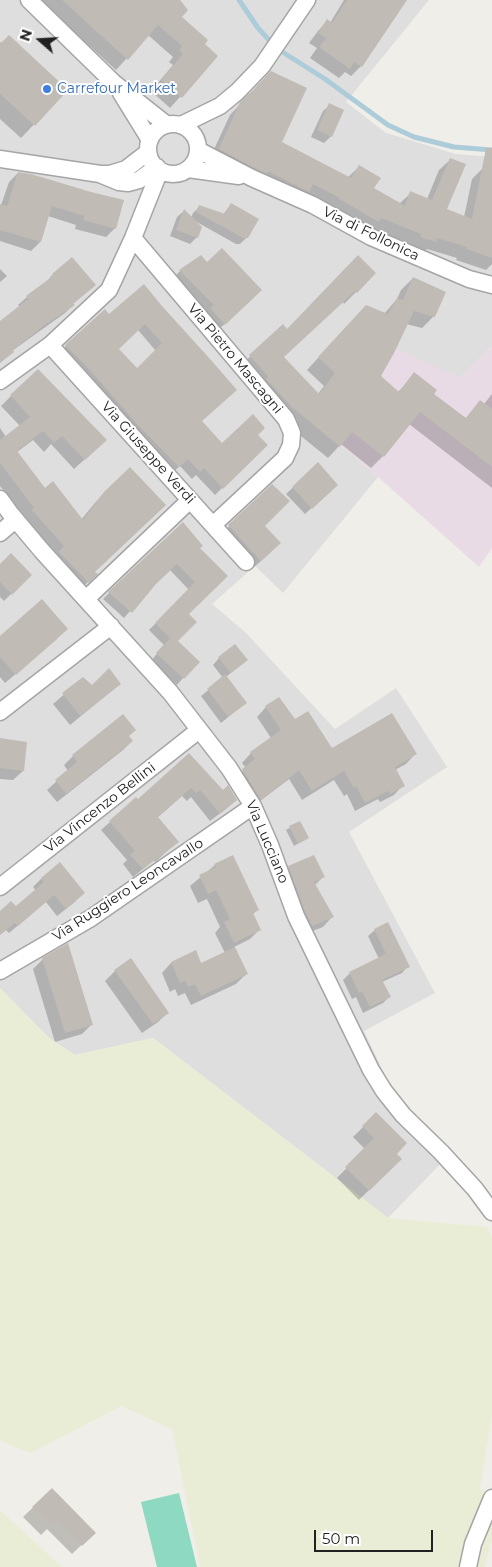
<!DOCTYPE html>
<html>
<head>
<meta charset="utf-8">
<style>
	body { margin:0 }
	#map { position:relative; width:492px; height:1567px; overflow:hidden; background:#f0eee8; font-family:Montserrat,sans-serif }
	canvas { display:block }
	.north { position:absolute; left:15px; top:15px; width:50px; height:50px; -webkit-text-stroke:4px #fff; paint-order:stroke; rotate:289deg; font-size:14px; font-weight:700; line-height:20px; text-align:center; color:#212121 }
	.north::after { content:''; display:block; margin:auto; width:18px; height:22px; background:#212121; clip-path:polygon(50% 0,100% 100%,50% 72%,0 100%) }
	.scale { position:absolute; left:314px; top:1530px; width:119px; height:22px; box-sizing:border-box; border:2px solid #212121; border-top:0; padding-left:6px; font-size:15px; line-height:18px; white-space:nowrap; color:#212121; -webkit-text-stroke:4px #fff; paint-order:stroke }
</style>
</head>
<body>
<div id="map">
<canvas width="492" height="1567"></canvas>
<div class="north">N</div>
<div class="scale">50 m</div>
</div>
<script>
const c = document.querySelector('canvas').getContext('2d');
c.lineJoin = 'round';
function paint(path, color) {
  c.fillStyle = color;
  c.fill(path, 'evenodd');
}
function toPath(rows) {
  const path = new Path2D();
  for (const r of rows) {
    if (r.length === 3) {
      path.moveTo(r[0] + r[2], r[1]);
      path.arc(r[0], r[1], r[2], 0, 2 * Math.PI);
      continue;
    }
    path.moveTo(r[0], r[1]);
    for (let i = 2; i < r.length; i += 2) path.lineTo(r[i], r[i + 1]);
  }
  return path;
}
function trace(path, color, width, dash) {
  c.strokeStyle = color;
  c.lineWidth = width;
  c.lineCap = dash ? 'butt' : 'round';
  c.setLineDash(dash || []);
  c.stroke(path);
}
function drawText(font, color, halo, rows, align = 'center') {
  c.font = font + ' Montserrat,sans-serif';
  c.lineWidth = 4;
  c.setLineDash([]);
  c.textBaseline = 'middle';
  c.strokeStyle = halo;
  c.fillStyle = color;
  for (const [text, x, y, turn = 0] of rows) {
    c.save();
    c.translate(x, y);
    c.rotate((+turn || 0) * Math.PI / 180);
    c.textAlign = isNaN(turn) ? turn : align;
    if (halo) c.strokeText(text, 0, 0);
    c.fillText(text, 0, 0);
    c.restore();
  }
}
const residential = toPath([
	[0,0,429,0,346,102,386,133,456,154,492,157,492,346,460,378,304,413,378,477,283,593,255,566,212,604,246,633,335,729,396,688,447,767,349,832,435,993,364,1031,393,1092,452,1152,388,1218,153,1038,75,1055,49,1038,0,988]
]);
const industrial = toPath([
	[367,335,460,378,492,346,492,548,479,567,378,477,304,413]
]);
const farmland = toPath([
	[0,988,49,1038,75,1055,153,1038,388,1218,487,1227,492,1238,492,1415,480,1489,492,1494,492,1540,485,1567,200,1567,172,1429,121,1406,31,1453,0,1441],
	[0,1510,62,1567,0,1567]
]);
const pitch = toPath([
	[179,1493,197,1567,157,1567,141,1502]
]);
const shadow = toPath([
	[39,0,178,0,180,17,203,44,217,56,170,108,151,91,173,65,169,62,173,57,148,35,116,70],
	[344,0,406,0,361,66,351,76,345,72,339,78,310,58,317,48,309,43,318,31,327,21,330,23],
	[0,42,67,90,21,138,0,119],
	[260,83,280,143,347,178,359,167,373,189,400,203,411,193,427,199,439,170,450,160,445,210,464,217,472,179,482,169,492,171,492,264,486,270,456,260,457,258,427,249,424,252,410,248,411,244,209,160,230,115],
	[330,105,342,110,331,136,324,143,311,137,323,111],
	[18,173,115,228,106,237,75,229,76,225,48,216,40,242,31,251,0,241,0,208,9,182],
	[231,204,247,237,240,244,236,244,195,221,197,237,190,244,170,236,177,217,184,211,191,218,193,213,200,206,223,215],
	[201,257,207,264,252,298,216,332,172,279,180,271],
	[0,269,7,276,0,282],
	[375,273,344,304,343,302,283,357,317,395,324,386,307,370,354,319,384,314,397,299,401,290,413,278,434,316,422,328,406,324,379,376,398,392,415,374,432,394,465,419,480,402,484,404,492,394,492,488,409,424,383,456,371,468,341,444,328,458,280,419,238,368,283,326,287,331],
	[52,275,73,305,65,313,12,351,0,363,0,323,20,307,18,305,27,297,45,284],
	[144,286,200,422,222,445,257,435,266,445,215,495,196,475,192,479,180,466,171,474,59,353,66,346,109,316],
	[138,330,156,351,137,370,117,349],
	[11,396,95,450,74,469,51,444,44,452,33,440,17,452,45,490,81,520,94,504,104,493,94,572,96,574,78,592,0,486,0,428,6,437,20,426,1,406],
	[318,464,330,491,305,514,286,494],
	[272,486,264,526,271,552,252,569,220,535],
	[199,549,226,576,188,614,176,641,183,678,177,685,151,661,164,645,149,630,189,590,170,570,153,585,124,618,103,599,109,593],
	[0,566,30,575,4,601,0,597],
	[0,637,57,639,5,683,0,677],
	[219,658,239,666,226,677,245,703,221,723,201,696,223,678,213,665],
	[83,678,92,687,119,684,109,693,70,725,53,704],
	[266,707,294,721,332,750,415,754,406,764,395,770,403,785,394,795,380,802,378,799,355,811,347,794,344,796,334,780,302,800,289,779,251,808,233,780,246,768,242,763,251,753,271,738,257,717],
	[123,715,128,736,132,741,123,750,57,802,47,790,68,771,64,765,73,756],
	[0,739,23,771,13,780,0,779],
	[189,754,227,808,210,821,191,797,187,801,182,796,157,818,177,842,155,862,154,860,133,877,123,864,127,860,101,830,136,799,138,801],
	[299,822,307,838,294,846,286,830],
	[60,864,76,901,57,916,46,902,9,933,6,930,0,935,0,912,16,908,36,891,33,887,41,879],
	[215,865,257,910,253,914,260,929,250,939,234,947,246,974,236,984,191,1005,185,993,178,996,175,989,170,992,162,973,171,963,201,964,225,953,215,933,220,927,207,899,198,903,190,886],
	[289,867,323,877,315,885,332,917,323,927,302,935,279,877],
	[375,930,408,966,402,973,382,982,389,997,383,1003,363,1013,356,997,352,999,343,980,350,973,379,959,368,936],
	[43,959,92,1024,82,1034,55,1042,33,969],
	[115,971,167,1013,158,1022,142,1033,105,981],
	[376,1114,395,1154,400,1159,359,1200,337,1178,365,1149,353,1137],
	[52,1489,94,1533,72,1554,47,1529,41,1535,23,1517]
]);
const stream = toPath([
	[239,0,258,28,268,39],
	[284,53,325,79,388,125,414,137,454,147,492,150]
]);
const building = toPath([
	[62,0,180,0,188,10,182,17,208,40,205,44,218,56,182,98,161,80,183,54,179,50,182,46,158,25,128,60],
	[347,0,407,0,362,67,354,62,350,69,319,47,326,38,318,33,327,19,332,23],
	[9,35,68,90,35,126,0,94,0,44],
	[271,71,307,88,282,142,351,178,359,165,381,178,374,188,405,206,410,191,432,200,450,158,466,164,447,209,472,219,486,148,492,148,492,258,466,249,467,247,437,238,436,242,420,237,421,234,381,218,379,222,339,199,340,198,313,184,309,192,268,171,267,174,256,169,219,149,240,102,250,93,252,94,255,88],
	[329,103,344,110,332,137,317,130],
	[18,172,31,174,91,192,124,200,116,229,83,220,84,216,52,206,41,242,0,230,0,204,7,206],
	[231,203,259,219,248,238,243,238,196,212,199,205,225,214],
	[184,209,202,227,198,238,176,230],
	[222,248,262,290,225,325,210,308,214,305,179,270,201,255,207,262],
	[358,255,376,273,357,293,355,291,284,357,319,394,335,373,318,357,366,305,388,314,397,298,403,300,413,277,446,292,435,317,414,311,394,353,381,376,399,392,414,372,437,390,434,394,466,418,480,400,492,409,492,467,420,412,384,457,352,432,340,447,292,407,266,379,268,376,249,355,283,324,287,329],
	[72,257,96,285,73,304,75,305,46,324,13,350,14,352,0,363,0,321,28,299,26,296,53,276,52,274],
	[144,284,162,306,210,359,237,390,202,421,222,443,253,414,265,428,258,435,268,445,223,489,204,468,200,472,188,459,179,467,136,423,90,370,65,345,105,309,109,314],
	[145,324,162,343,137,368,119,349],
	[38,369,107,440,85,460,62,436,54,443,43,431,17,451,45,488,53,481,83,520,104,492,130,467,166,505,95,572,98,574,89,583,59,552,64,546,32,510,34,508,0,463,0,440,30,417,10,395],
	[318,462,338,485,312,509,292,487],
	[272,484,290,501,265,526,281,543,261,561,228,525],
	[183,522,203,546,200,548,228,576,189,614,197,622,178,641,200,662,184,679,156,653,170,638,155,623,195,582,177,564,156,584,132,613,108,592],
	[11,553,32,575,12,595,0,582,0,564],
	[42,599,68,629,16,675,0,657,0,636],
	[235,644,248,660,231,673,218,657],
	[109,668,121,684,80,716,62,693,83,677,92,685],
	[225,674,247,703,228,717,207,689],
	[279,697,295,719,308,711,332,748,392,713,417,754,395,767,405,786,390,794,388,791,365,803,356,786,354,788,344,771,312,791,299,770,261,800,242,769,255,759,250,752,281,730,265,706],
	[123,714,136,730,129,736,133,741,66,794,55,780,77,762,72,755],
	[0,738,27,742,24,771,0,768],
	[189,753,223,790,228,785,237,800,220,814,200,790,196,793,191,788,158,817,179,842,143,869,130,855,135,851,109,821,136,797,138,799],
	[300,821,309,838,298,844,289,826],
	[233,855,259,910,253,913,261,930,234,943,224,922,230,919,216,890,208,894,199,875,216,867,214,864],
	[314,855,325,877,314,882,334,917,312,926,305,912,288,866],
	[60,862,85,893,66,909,54,895,18,926,15,923,0,935,0,911,11,901,16,906,44,882,41,878],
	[388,922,410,967,382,980,391,997,370,1007,362,991,359,993,349,972,386,954,374,929],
	[68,943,93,1025,65,1033,42,958],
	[235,947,248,974,201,996,195,984,188,987,185,980,180,983,171,962,196,950,201,963],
	[131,958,169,1013,153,1024,114,970],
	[376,1112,407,1143,397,1154,402,1159,369,1191,345,1167,374,1138,362,1126],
	[52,1488,96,1533,82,1546,58,1520,51,1527,32,1507]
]);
const minor = toPath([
	[29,0,114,83,167,125],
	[121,93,150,140],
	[173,149,25],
	[181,125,220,106,237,92,262,66,307,0],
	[198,150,252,178,313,205,371,237,469,279,492,285],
	[0,159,100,174,110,174,126,169,148,152],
	[188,169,239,176],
	[102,175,119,182,128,183,139,180,157,167],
	[133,238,286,419,292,433,291,445,285,458,213,525],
	[50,345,246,562],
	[0,381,50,345,109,290,133,238,160,170],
	[0,499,10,513,42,551,170,692,229,768,253,806,270,845,296,916,371,1070,384,1091,403,1115,441,1152,475,1189,492,1212],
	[0,533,15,520],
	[86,599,190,500],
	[0,712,111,626],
	[0,887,199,730],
	[0,971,91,918,253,806],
	[468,1567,473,1544,492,1498]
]);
const markers = [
	[47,89,5,"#3f7fe0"]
];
const shopNames = [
	["Carrefour Market",57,89]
];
const streetNames = [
	["Via di Follonica",371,234,26],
	["Via Pietro Mascagni",235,359,50],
	["Via Giuseppe Verdi",148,453,48],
	["Via Vincenzo Bellini",100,808,-38],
	["Via Lucciano",267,842,67],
	["Via Ruggiero Leoncavallo",128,890,-33]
];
paint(residential, '#dfdede');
paint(industrial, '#e9dbe5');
paint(farmland, '#eaedd6');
paint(pitch, '#8dd9c2');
paint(shadow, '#0003');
trace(stream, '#adccda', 5);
paint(building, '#c1bbb5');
trace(minor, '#a5a5a5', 19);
trace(minor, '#fff', 16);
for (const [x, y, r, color] of markers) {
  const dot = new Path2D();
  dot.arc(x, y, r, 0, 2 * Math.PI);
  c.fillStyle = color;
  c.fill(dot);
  trace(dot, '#fff', 2);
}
drawText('14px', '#366cbe', '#fff', shopNames, 'left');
drawText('14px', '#212121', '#fff', streetNames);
</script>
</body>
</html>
